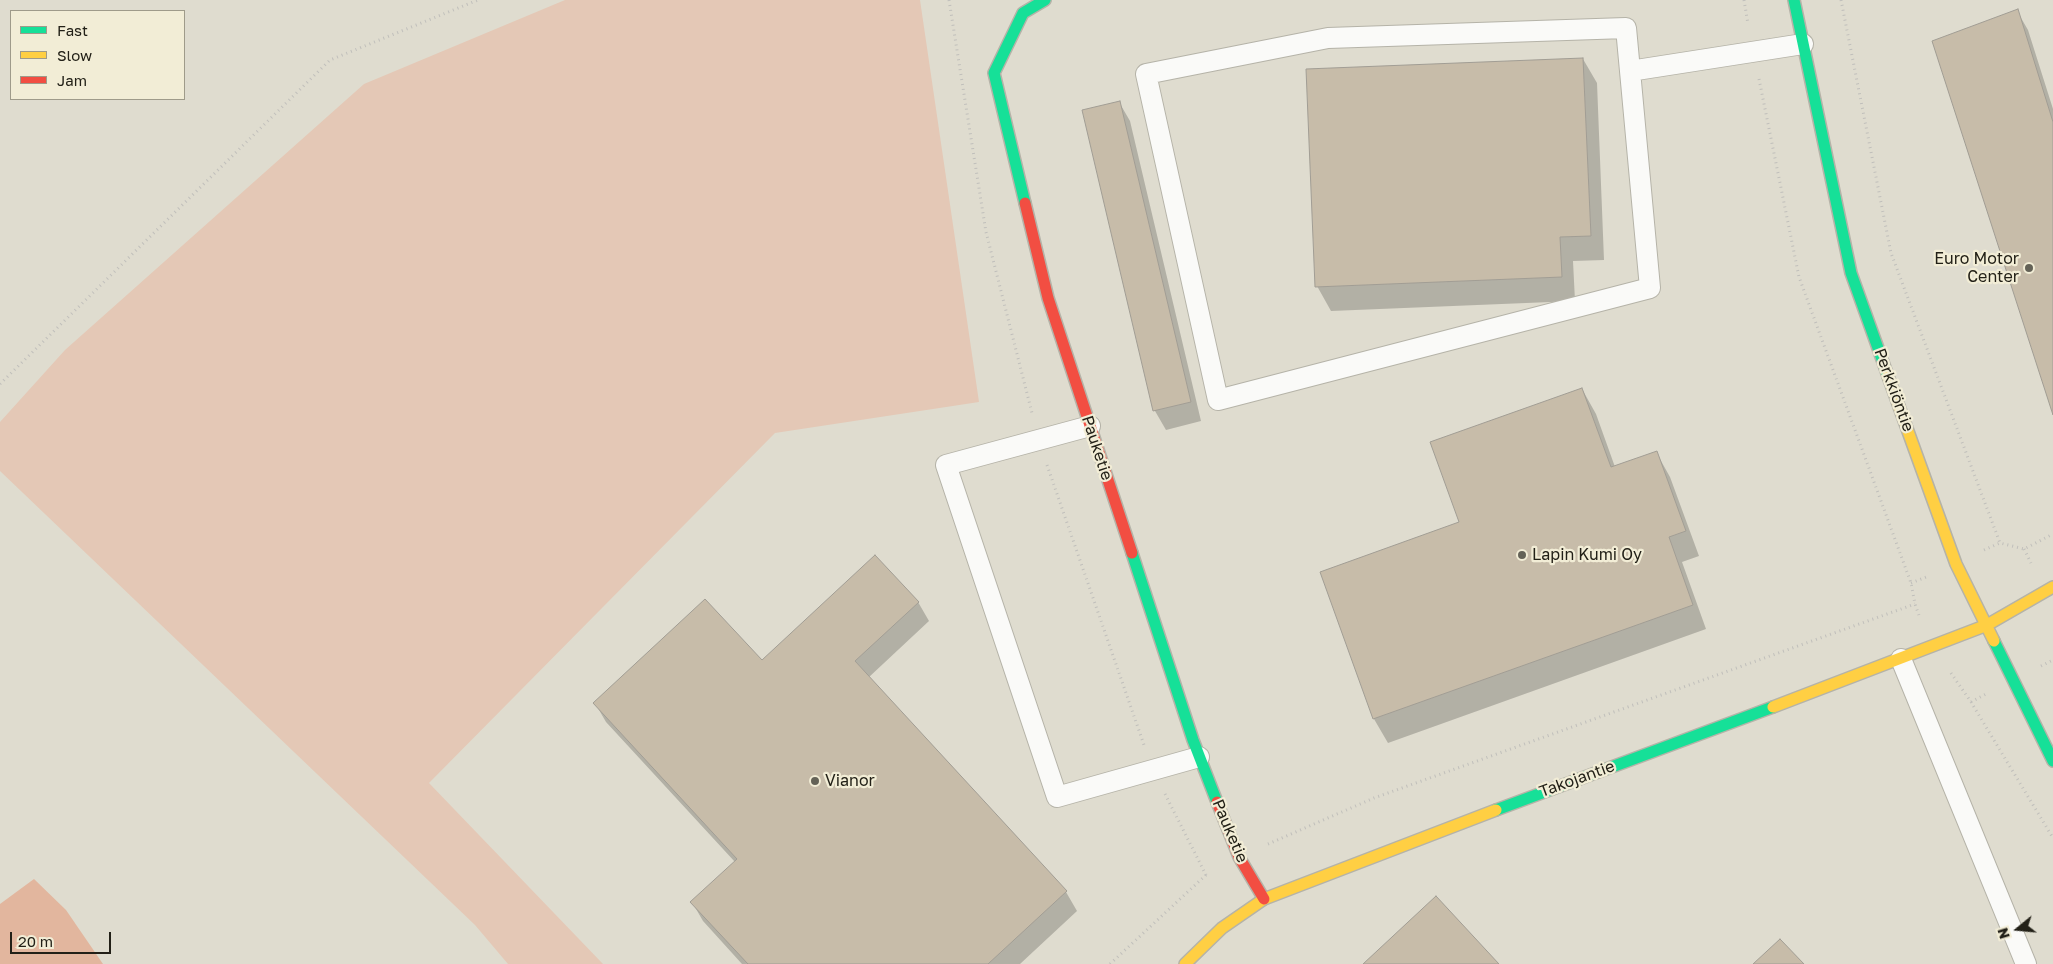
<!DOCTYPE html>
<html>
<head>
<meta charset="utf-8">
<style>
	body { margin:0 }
	#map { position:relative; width:2053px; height:964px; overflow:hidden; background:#dfdccf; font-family:"Golos Text",sans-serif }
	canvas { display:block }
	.legend { position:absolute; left:10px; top:10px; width:175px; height:90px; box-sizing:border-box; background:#f2edd6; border:1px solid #9f9b8a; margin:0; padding:6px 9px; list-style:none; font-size:15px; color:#222017 }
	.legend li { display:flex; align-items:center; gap:10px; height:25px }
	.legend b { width:25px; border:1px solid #9f9b8a }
	.north { position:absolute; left:1993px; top:904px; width:50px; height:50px; -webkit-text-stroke:4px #f2edd6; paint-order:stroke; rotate:253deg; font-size:14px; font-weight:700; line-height:20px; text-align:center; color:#222017 }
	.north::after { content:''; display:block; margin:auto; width:18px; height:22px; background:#222017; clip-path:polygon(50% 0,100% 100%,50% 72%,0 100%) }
	.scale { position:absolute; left:10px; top:932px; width:101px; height:22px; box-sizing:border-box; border:2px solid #222017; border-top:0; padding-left:6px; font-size:15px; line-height:18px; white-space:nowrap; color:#222017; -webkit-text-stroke:4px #f2edd6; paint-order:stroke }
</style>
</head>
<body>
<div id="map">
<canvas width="2053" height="964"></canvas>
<ul class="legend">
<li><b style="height:6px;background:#16e098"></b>Fast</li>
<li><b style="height:6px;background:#ffcf43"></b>Slow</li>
<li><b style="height:6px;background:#f24e42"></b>Jam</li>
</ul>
<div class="north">N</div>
<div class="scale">20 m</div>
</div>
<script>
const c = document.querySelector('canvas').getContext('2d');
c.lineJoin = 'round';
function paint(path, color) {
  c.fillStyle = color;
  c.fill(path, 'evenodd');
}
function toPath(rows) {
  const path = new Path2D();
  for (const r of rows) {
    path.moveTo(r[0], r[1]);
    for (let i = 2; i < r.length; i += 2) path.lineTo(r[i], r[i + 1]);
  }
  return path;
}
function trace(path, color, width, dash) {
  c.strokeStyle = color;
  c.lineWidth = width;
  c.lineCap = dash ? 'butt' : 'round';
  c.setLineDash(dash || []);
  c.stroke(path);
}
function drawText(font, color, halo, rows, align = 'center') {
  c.font = font + ' "Golos Text",sans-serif';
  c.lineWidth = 4.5;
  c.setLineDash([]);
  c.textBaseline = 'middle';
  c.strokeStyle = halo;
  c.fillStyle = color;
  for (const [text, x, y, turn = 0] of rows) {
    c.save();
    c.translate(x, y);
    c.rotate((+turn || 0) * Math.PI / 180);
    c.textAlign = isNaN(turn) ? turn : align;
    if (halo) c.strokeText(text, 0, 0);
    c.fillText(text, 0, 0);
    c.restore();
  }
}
const green = toPath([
	[565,0,920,0,979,402,775,433,429,783,603,964,508,964,475,925,0,471,0,422,65,350,364,84]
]);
const forest = toPath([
	[34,879,66,910,103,964,0,964,0,904]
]);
const shadow = toPath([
	[2017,11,2028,30,2053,109,2053,411],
	[1583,59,1597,83,1604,260,1573,261,1575,301,1331,311,1317,286],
	[1119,102,1130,121,1201,421,1166,430,1155,411,1084,111],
	[1582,389,1596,414,1615,467,1656,452,1670,477,1699,556,1682,562,1706,629,1388,743,1374,719,1461,523],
	[918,602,929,621,868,678,1066,892,1077,911,1020,964,742,964,703,921,692,902,735,862,606,722,595,703,762,662]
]);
const building = toPath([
	[2018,9,2053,122,2053,415,1932,41,2018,9],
	[1583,58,1591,236,1560,237,1562,277,1315,287,1306,69,1583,58],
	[1120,101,1191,402,1153,411,1082,110,1120,101],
	[1582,388,1611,467,1657,451,1686,531,1669,537,1693,605,1373,719,1320,572,1459,522,1430,442,1582,388],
	[875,555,919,602,855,661,1067,891,988,964,748,964,690,902,737,859,593,703,705,599,762,660,875,555],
	[1436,896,1499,964,1363,964,1436,896],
	[1780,939,1804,964,1753,964,1780,939]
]);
const path = toPath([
	[949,0,986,232,1032,413],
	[1744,0,1748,24],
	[1841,0,1891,253,2000,543],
	[1759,79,1799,277,1911,583,1915,604,1920,618],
	[0,384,330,60,478,0],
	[1047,465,1144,745],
	[2024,549,2031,563],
	[1984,550,2000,543,2024,549,2053,534],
	[1911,583,1929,576],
	[2041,666,2053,660],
	[1951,673,1971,702,2053,838],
	[1971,702,1986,694],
	[1165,794,1206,875],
	[1268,844,1374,798,1915,604],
	[1110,964,1207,874]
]);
const lane = toPath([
	[1630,71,1626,28,1328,38,1146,74,1218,400,1650,288,1630,71,1803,44],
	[1090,426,946,465,1057,797,1199,757],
	[1901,659,2026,964]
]);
const fast = toPath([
	[1794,0,1851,273,1888,376],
	[1025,203,994,73,1023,13,1045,0],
	[1132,553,1193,740,1217,802],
	[1994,641,2053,761],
	[1496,810,1773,707]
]);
const slow = toPath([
	[1888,376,1956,564,1994,641],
	[1773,707,1987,625,2053,587],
	[1185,964,1222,928,1264,899,1496,810]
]);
const jam = toPath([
	[1025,203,1048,298,1132,553],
	[1217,802,1239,857,1264,899]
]);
const markers = [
	[2029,268,5,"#646257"],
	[1522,555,5,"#646257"],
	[815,781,5,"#646257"]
];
const poiNames = [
	["Euro Motor",2019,259,"right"],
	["Center",2019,277,"right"],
	["Lapin Kumi Oy",1532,555],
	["Vianor",825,781]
];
const streetNames = [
	["Perkkiöntie",1894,390,70],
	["Pauketie",1097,448,72],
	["Takojantie",1577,779,-20],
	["Pauketie",1230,831,67]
];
paint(green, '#e4c8b6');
paint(forest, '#e2b69e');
paint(shadow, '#0003');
paint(building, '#c7bca9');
trace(building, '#a19d94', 1);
trace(lane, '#b5b3a8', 22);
trace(fast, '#b5b3a8', 14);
trace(slow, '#b5b3a8', 14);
trace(jam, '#b5b3a8', 14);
trace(path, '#c0bfbb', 3, [1, 4]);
trace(lane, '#fafaf8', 20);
trace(fast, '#16e098', 11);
trace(slow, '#ffcf43', 11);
trace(jam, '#f24e42', 11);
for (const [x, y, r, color] of markers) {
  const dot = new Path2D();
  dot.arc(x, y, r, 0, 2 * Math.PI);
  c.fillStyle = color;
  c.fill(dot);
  trace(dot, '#f2edd6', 2);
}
drawText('16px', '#222017', '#f2edd6', poiNames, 'left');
drawText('16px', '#222017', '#f2edd6', streetNames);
</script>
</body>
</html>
